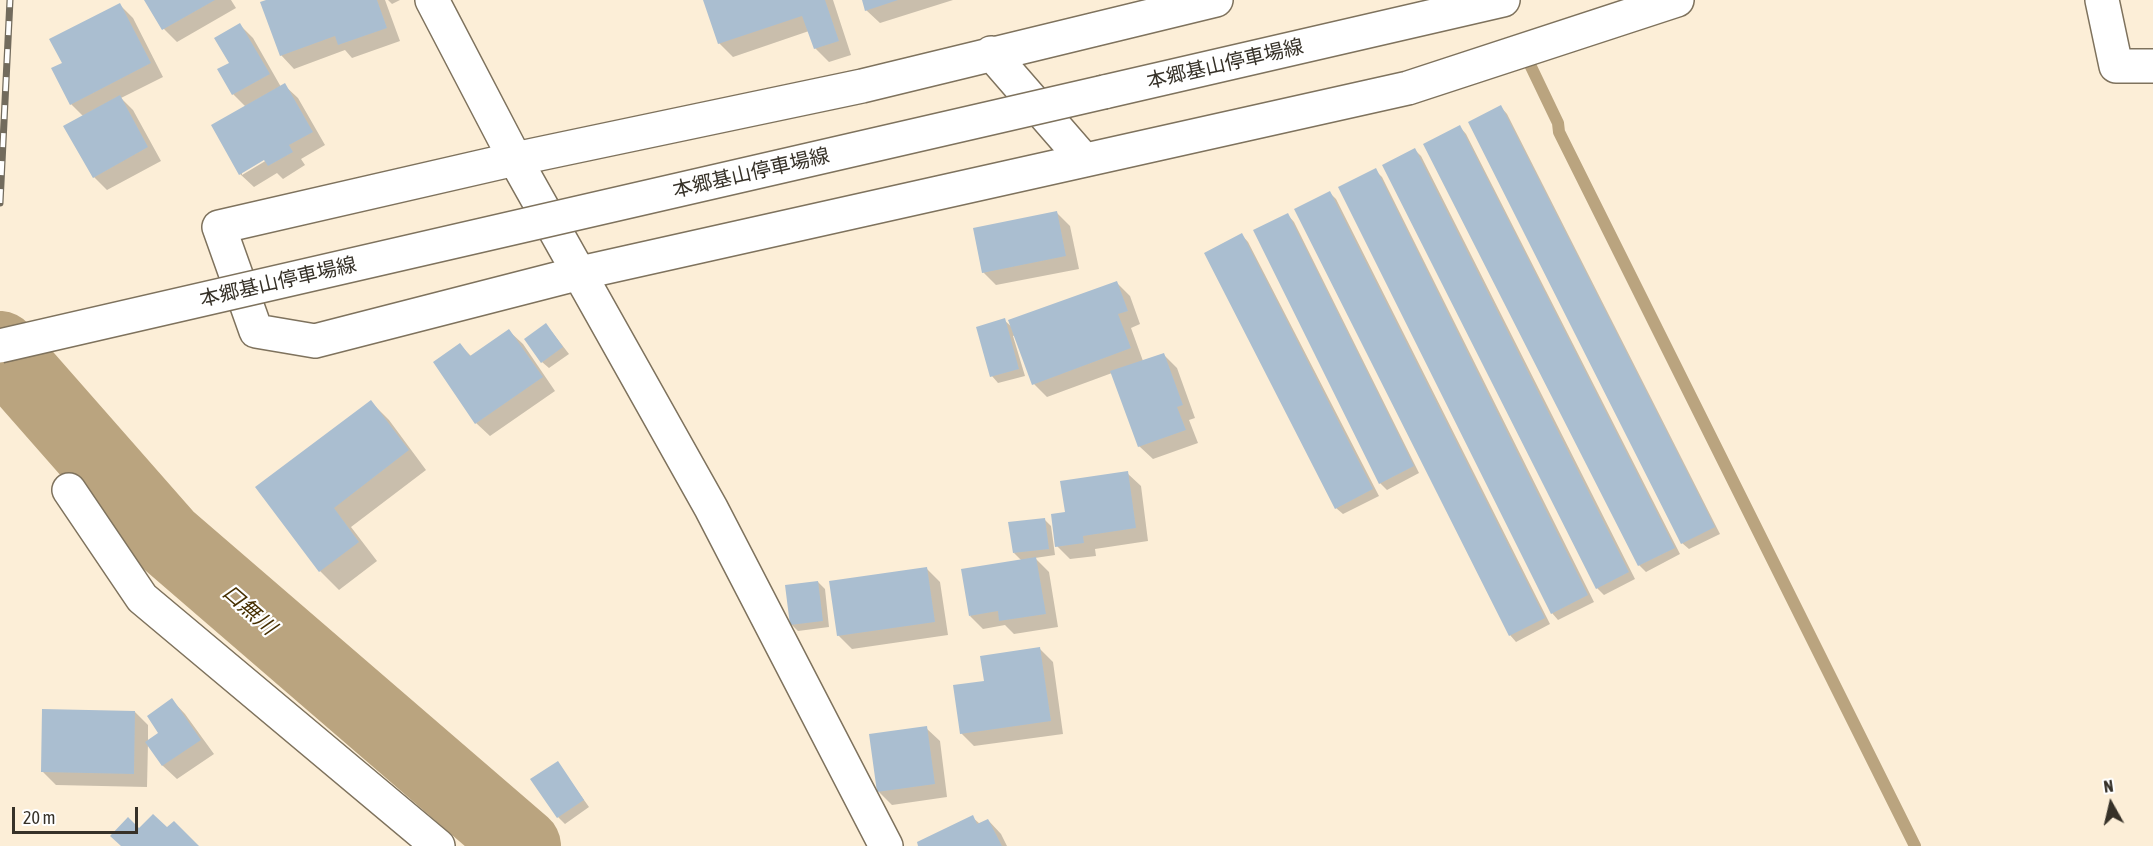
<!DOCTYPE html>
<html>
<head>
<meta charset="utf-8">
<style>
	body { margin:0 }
	#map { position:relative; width:2153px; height:846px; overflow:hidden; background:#fceed7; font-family:"Asap Condensed",sans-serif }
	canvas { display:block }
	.north { position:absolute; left:2081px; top:774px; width:60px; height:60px; -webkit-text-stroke:4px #fff; paint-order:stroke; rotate:352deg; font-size:16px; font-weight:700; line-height:24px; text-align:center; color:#363128 }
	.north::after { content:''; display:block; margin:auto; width:21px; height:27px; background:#363128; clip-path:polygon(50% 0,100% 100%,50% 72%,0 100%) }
	.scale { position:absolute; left:12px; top:807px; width:126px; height:27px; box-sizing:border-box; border:3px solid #363128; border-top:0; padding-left:8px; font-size:18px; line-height:21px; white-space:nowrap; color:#363128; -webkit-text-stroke:4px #fff; paint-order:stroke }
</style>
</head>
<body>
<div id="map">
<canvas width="2153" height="846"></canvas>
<div class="north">N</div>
<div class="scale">20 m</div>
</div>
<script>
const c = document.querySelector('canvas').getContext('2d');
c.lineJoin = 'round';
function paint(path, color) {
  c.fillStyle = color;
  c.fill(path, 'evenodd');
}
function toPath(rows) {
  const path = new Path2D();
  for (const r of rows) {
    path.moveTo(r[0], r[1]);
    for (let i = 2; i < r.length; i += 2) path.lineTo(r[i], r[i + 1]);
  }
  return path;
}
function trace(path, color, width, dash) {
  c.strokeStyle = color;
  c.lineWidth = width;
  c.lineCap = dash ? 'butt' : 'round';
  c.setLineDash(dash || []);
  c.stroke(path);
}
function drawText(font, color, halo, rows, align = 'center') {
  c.font = font + ' "Asap Condensed","Noto Sans JP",sans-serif';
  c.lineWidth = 4.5;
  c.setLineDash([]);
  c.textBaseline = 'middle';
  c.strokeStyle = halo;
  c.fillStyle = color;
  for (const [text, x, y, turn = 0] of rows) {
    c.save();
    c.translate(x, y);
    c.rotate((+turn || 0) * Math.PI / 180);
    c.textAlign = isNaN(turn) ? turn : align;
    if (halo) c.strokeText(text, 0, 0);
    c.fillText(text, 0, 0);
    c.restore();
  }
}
const shadow = toPath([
	[146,0,231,0,236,8,177,42,164,29],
	[270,0,385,0,400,41,352,58,345,50,294,69,281,55],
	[388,0,400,0,392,4],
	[704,0,833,0,851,55,829,62,815,48,809,31,733,57,719,43],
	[863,0,953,0,880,23,866,10],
	[120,5,133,18,163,77,121,98,133,110,161,161,107,190,94,177,84,117,71,104],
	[240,25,253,38,281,87,284,85,298,98,325,145,301,159,305,165,283,179,277,173,254,187,240,174,246,107,233,94,231,63],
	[270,155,272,157,242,175,242,171],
	[1501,107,1507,114,1720,534,1689,549,1682,543],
	[1460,127,1466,134,1680,554,1646,572,1639,565],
	[1415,150,1421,156,1635,579,1604,595,1597,588],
	[1375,170,1382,177,1594,602,1558,620,1552,613],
	[1330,193,1336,199,1550,624,1516,642,1510,635],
	[1057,213,1070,226,1079,269,996,285,983,272],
	[1288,215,1294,222,1419,473,1387,490,1380,483],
	[1242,235,1248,242,1379,496,1343,514,1336,508],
	[1116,282,1130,296,1140,324,1131,328,1143,361,1163,354,1177,368,1195,418,1189,420,1198,443,1153,459,1139,446,1112,373,1047,397,1034,384,1016,335,1013,336,1025,376,998,383,992,376,1004,320,1014,329],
	[509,331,523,344,555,391,490,436,476,423,460,345,472,357],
	[552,332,569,354,549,368,542,362],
	[371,402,389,420,426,470,351,527,377,561,339,590,320,571,257,488],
	[1127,473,1141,486,1148,541,1095,549,1096,556,1070,559,1057,546,1066,513],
	[1044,519,1051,526,1055,555,1035,558,1049,572,1058,627,1014,634,1005,625,983,629,970,616,1022,561,1014,553],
	[927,569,940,582,948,635,852,649,838,635],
	[818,582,825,589,829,627,798,631,791,624],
	[1040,649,1053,662,1063,734,974,746,961,733,985,682],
	[172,700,185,714,214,754,177,779,163,766,148,743,147,787,56,785,43,772,135,712,148,725,148,742,160,733],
	[926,728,940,741,947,797,892,805,879,792],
	[557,762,589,807,565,824,558,817],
	[972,817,980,824,988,820,1001,834,1007,846,920,846]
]);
const stream = toPath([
	[1523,50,1558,123,1559,132,1915,846]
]);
const river = toPath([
	[0,349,167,539,523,846]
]);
const building = toPath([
	[144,0,215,0,162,30],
	[266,0,377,0,387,28,338,45,335,36,280,56,260,2],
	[703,0,825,0,839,41,814,49,802,16,718,44],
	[862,0,898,0,865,11],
	[120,3,151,63,70,105,51,68,62,63,49,39],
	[240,23,270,74,232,95,217,69,229,63,214,38],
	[285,83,313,132,289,145,293,152,268,166,264,160,239,175,211,125],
	[120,95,148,147,93,178,63,126],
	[1501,105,1715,527,1681,544,1468,122],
	[1460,125,1675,548,1638,566,1423,144],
	[1415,148,1629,572,1596,589,1382,165],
	[1376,168,1588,595,1551,614,1338,187],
	[1330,191,1545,618,1509,636,1294,209],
	[1057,211,1066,256,982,273,973,228],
	[1288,213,1414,466,1379,484,1253,230],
	[1242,233,1373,489,1335,509,1204,253],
	[1117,281,1128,311,1118,314,1131,348,1032,385,1008,320],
	[1005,318,1019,369,990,377,976,327],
	[546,323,563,347,541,363,524,339],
	[509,329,543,377,475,424,433,362,460,343,470,356],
	[1164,353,1183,405,1177,407,1186,430,1138,447,1110,371],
	[371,400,409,450,334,508,359,542,319,572,255,487],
	[1128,471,1136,528,1083,536,1084,543,1055,547,1051,514,1065,512,1060,481],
	[1045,518,1049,549,1013,553,1008,522],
	[1036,557,1046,614,999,621,998,611,969,616,961,569],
	[927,567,935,622,837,636,829,581],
	[818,581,823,621,790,625,785,585],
	[1040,647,1051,721,960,734,953,685,984,681,980,656],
	[172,698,201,740,162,766,145,742,158,733,147,716],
	[42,709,135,711,134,774,41,772],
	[927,726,935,784,877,792,869,734],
	[558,761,584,800,557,818,530,779],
	[153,814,167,827,174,821,199,846,121,846,110,836,128,817,139,828],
	[973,815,977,824,988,819,1002,846,918,846,917,842]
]);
const minor = toPath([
	[432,0,515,159,711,508,886,846],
	[1216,0,862,86,515,159,219,227,256,331,315,341,580,273,1408,88,1677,0],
	[2102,0,2116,66,2153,66],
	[991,53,1084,160],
	[69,490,142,598,438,846]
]);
const major = toPath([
	[1104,92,1503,0]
]);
const rail = toPath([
	[0,203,10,0]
]);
const majorBridge = toPath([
	[0,346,1104,92]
]);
const streetNames = [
	["本郷基山停車場線",1225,64,-13],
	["本郷基山停車場線",751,173,-13],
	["本郷基山停車場線",278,282,-13]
];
const waterNames = [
	["口無川",249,610,41]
];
paint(shadow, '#0003');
trace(stream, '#baa47f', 12);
trace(river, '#baa47f', 76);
paint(building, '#aabed0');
trace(minor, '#7e725d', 36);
trace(major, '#7e725d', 36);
trace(minor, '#fff', 33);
trace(major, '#fff', 33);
trace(rail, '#726b5d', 7);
trace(rail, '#fff', 4.5, [14]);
trace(majorBridge, '#7e725d', 36, []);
trace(majorBridge, '#fff', 33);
drawText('20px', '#363128', '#fff', streetNames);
drawText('italic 21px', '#462f00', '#fff', waterNames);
</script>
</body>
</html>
